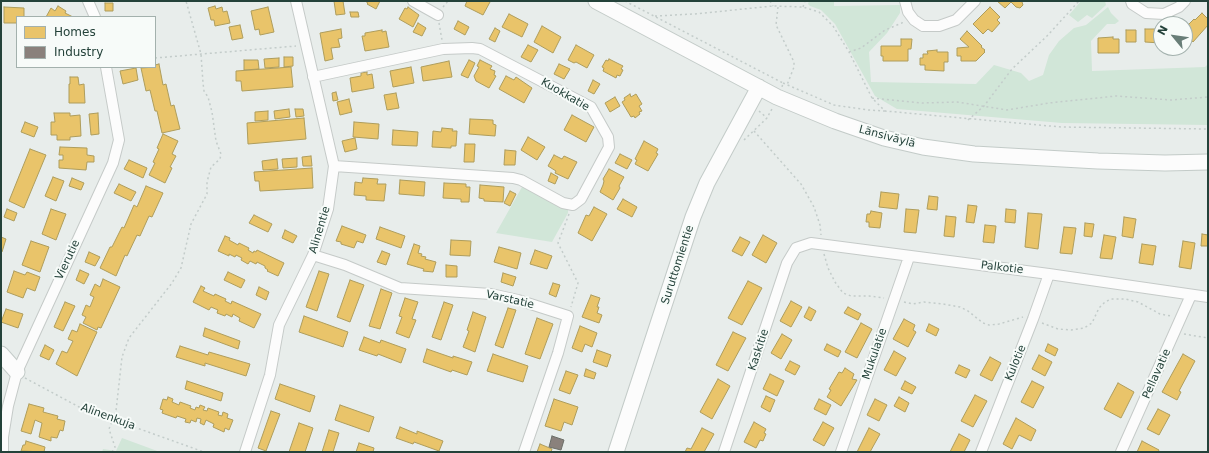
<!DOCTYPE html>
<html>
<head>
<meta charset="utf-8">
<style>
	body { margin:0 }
	#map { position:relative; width:1209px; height:453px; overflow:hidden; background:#e8edeb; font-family:"DejaVu Sans",sans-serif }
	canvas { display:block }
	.frame { position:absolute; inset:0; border:2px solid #24423a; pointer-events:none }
	.legend { position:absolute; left:16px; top:16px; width:140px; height:52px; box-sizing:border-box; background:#f7fbf9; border:1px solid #a3b1ad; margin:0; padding:5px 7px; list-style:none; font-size:12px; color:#24423a }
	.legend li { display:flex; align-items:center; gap:8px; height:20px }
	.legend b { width:20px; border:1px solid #a3b1ad }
	.north { position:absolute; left:1153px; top:16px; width:40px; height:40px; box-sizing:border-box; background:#f7fbf9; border:1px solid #a3b1ad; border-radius:50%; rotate:299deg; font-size:11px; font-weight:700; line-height:16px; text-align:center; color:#24423a }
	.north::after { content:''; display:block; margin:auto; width:14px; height:18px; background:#697e78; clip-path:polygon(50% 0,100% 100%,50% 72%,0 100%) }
</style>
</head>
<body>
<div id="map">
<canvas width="1209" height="453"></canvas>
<div class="frame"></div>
<ul class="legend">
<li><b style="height:11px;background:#e9c46a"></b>Homes</li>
<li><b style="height:11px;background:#8a817c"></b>Industry</li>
</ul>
<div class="north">N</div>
</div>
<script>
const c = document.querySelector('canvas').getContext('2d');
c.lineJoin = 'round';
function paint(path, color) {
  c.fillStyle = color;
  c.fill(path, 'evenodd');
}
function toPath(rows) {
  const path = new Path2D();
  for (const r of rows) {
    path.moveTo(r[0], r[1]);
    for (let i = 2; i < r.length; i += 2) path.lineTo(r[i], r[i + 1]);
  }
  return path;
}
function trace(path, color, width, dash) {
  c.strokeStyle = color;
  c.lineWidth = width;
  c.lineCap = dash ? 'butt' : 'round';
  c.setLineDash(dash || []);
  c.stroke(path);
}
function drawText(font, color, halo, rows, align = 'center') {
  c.font = font + ' "DejaVu Sans",sans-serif';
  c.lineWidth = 4;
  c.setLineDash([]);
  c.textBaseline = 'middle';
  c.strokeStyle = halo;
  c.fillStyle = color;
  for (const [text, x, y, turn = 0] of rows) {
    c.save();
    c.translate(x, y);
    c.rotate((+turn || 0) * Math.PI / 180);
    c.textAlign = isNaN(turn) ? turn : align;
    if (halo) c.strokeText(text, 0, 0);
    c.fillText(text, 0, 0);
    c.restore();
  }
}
const green = toPath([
	[809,1,834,1,834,6,900,5,900,13,887,33,869,52,871,82,976,84,994,65,1021,73,1029,81,1043,75,1049,55,1059,41,1074,28,1086,25,1108,7,1111,13,1119,21,1115,24,1107,24,1091,41,1092,71,1205,67,1208,64,1208,125,1062,123,897,109,875,96,835,24,821,10,810,6,808,4],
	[1081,1,1105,1,1106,5,1092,18,1087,15,1078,22,1069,15],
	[522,187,568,210,568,213,552,242,496,233],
	[122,438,160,452,102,452,103,449,116,451]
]);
const homes = toPath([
	[334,1,343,1,345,14,336,15,334,1],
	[365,1,380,1,376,9,367,4,368,3,365,1],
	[467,1,488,1,490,2,483,15,465,6,467,1],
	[997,1,1023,1,1022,2,1023,5,1020,8,1016,7,1011,2,1005,8,997,1],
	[105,3,113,3,113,11,105,11,105,3],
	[58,6,66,11,65,13,73,17,46,17,51,8,55,11,58,6],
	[215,6,216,9,222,7,223,12,227,11,230,23,215,26,214,20,211,20,208,8,215,6],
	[4,7,24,8,24,17,17,17,17,23,4,23,4,7],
	[268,7,274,32,260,35,259,29,255,30,251,11,268,7],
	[408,7,419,15,413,27,399,19,405,8,407,9,408,7],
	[990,7,1000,17,997,20,1000,23,992,32,988,29,983,34,973,24,990,7],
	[350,12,358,12,359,17,351,17,350,12],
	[1202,13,1208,19,1208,25,1193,42,1185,34,1185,28,1194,19,1195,20,1202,13],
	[509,14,528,24,522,37,502,27,509,14],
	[458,21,469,27,465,35,454,29,458,21],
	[418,23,426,28,422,36,413,32,418,23],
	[240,25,243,38,232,40,229,27,240,25],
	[542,26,561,37,553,53,534,42,542,26],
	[495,28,500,31,495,42,489,39,495,28],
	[341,29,342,38,338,39,340,47,331,48,333,59,325,61,320,33,341,29],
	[1145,29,1161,29,1161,43,1145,42,1145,29],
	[382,30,382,32,386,31,389,47,365,51,362,36,365,36,365,33,382,30],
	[1126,30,1136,30,1136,42,1126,42,1126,30],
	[967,31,982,46,981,47,985,50,984,51,985,52,976,61,961,61,961,56,957,56,957,48,969,47,960,39,967,31],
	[1113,37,1113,39,1119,39,1119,53,1098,53,1098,38,1113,37],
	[901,39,912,39,911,49,908,49,908,61,883,61,883,56,881,56,881,46,901,46,901,39],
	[528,45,538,50,531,62,521,57,528,45],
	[576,45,594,55,587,68,576,62,574,63,568,60,576,45],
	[937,50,937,52,948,52,948,62,944,62,944,71,925,70,925,65,920,65,920,58,923,58,923,54,928,54,927,51,937,50],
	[284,57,293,57,293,66,284,67,284,57],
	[279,58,279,67,265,68,264,59,279,58],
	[609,59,623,66,621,69,623,70,620,76,617,75,616,78,603,71,604,68,602,67,606,60,608,61,609,59],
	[244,60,258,60,259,69,244,70,244,60],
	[469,60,475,63,468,78,461,75,469,60],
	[480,60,492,66,490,69,495,71,494,75,496,76,489,88,476,81,474,76,479,67,477,66,480,60],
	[449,61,452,77,423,81,421,67,449,61],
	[159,64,163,85,166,84,171,106,174,105,180,129,162,133,157,111,155,111,150,90,146,91,141,68,155,67,155,65,159,64],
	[559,64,570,69,564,79,554,74,559,64],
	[291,67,293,87,242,91,241,81,236,81,236,71,291,67],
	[411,67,414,83,393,87,390,71,411,67],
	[136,68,138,80,123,84,120,71,136,68],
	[367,72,367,75,372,74,374,88,352,92,350,78,361,76,361,73,367,72],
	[506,76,514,80,516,77,532,88,524,103,499,89,506,76],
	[70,77,78,77,79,85,84,84,85,103,69,103,69,84,70,84,70,77],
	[593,80,600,84,594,94,588,91,593,80],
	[336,92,338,100,333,101,332,93,336,92],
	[396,93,399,108,387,110,384,95,396,93],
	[630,94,631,97,636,94,642,104,639,106,642,111,639,112,640,114,635,118,634,116,631,117,622,102,625,100,624,98,630,94],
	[615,97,620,106,610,112,605,103,615,97],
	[349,99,352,112,340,115,337,102,349,99],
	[289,109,290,117,275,119,274,111,289,109],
	[295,109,303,109,304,116,296,117,295,109],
	[268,111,268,120,255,121,255,112,268,111],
	[54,113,70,113,70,116,80,115,81,136,70,137,70,140,57,140,57,135,51,135,51,122,55,122,54,113],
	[98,113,99,134,91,135,89,114,98,113],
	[572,115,594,127,586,142,564,130,572,115],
	[304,118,306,139,248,144,247,123,304,118],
	[470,119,493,120,493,124,496,125,495,136,469,134,470,119],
	[25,122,38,127,34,137,21,132,25,122],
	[354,122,379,124,378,139,353,137,354,122],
	[442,128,453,129,452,131,457,131,456,146,451,146,451,148,432,147,433,131,441,132,442,128],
	[393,130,418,132,417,146,392,145,393,130],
	[163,134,178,141,172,154,176,156,170,167,172,168,165,183,149,175,155,163,153,162,159,149,157,148,163,134],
	[528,137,545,147,537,160,521,150,528,137],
	[355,138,357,149,345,152,342,141,355,138],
	[644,141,658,149,656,153,658,154,648,171,635,164,637,160,635,159,644,141],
	[465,144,475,144,474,162,464,162,465,144],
	[60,147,87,148,87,155,94,156,94,162,87,162,86,170,59,168,59,160,63,160,63,155,59,155,60,147],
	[30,149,46,155,24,208,9,201,30,149],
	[505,150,516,151,515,165,504,165,505,150],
	[620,154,632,160,627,169,615,163,620,154],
	[554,155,562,159,564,156,577,162,568,179,555,173,556,171,548,166,554,155],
	[311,156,312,166,303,166,302,157,311,156],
	[297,158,297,167,283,168,282,159,297,158],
	[277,159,278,169,263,170,262,161,277,159],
	[129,160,147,168,143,178,124,169,129,160],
	[312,168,313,188,260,191,259,181,255,181,254,172,312,168],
	[609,169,624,177,619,186,620,188,613,200,600,192,603,185,604,181,603,179,609,169],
	[551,173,558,177,555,184,548,181,551,173],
	[53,177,64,181,56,201,45,196,53,177],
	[72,178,84,183,81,190,69,186,72,178],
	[363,178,378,179,377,184,386,184,384,201,366,200,366,196,354,195,355,182,362,183,363,178],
	[400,180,425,182,424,196,399,194,400,180],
	[444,183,466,184,466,187,470,187,469,202,461,202,461,199,443,198,444,183],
	[119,184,136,192,131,201,114,193,119,184],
	[480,185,504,187,503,202,484,201,484,199,479,198,480,185],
	[146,186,163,193,152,217,149,216,140,236,137,235,127,256,125,255,116,276,100,268,110,247,112,247,122,227,124,228,134,205,137,207,146,186],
	[510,191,516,194,510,206,504,203,510,191],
	[881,192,899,194,897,209,879,207,881,192],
	[929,196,938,197,937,210,927,209,929,196],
	[623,199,637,207,632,217,617,209,623,199],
	[968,205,977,206,974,223,966,222,968,205],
	[594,207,607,214,592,241,578,233,586,215,589,216,594,207],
	[7,209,17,213,14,221,4,217,7,209],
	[51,209,66,214,56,240,42,234,51,209],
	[906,209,919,210,916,233,904,232,906,209],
	[1006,209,1016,210,1015,223,1005,222,1006,209],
	[871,211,882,213,880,228,869,227,869,222,866,222,867,214,870,214,871,211],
	[1028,213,1042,214,1038,249,1025,247,1028,213],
	[254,215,272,224,268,232,249,223,254,215],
	[946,216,956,217,954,237,944,236,946,216],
	[1124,217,1136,219,1133,238,1122,236,1124,217],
	[1085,223,1094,224,1092,237,1084,236,1085,223],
	[985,225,996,226,994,243,983,242,985,225],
	[342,226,366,235,363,243,357,241,354,248,341,244,341,242,336,241,342,226],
	[380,227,405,236,401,248,376,239,380,227],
	[1064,227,1076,228,1072,254,1060,253,1064,227],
	[285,230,297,236,293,243,282,238,285,230],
	[1202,234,1208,235,1208,246,1201,246,1202,234],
	[763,235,777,243,766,263,752,255,763,235],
	[1104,235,1116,237,1112,259,1100,258,1104,235],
	[225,236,230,238,229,240,238,245,239,243,249,248,248,250,253,253,254,251,256,252,257,250,284,263,278,276,267,271,268,270,265,268,265,266,257,262,256,264,250,261,248,264,241,260,242,258,236,255,235,257,229,254,229,256,218,251,225,236],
	[1,237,6,239,2,252,1,251,1,237],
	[740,237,750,242,742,256,732,251,740,237],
	[451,240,471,241,470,256,450,255,451,240],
	[31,241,49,247,40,272,22,265,31,241],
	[1183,241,1195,243,1191,269,1179,267,1183,241],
	[414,244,420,246,418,253,422,254,421,256,426,257,425,259,436,262,433,272,423,271,424,269,407,264,414,244],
	[1142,244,1156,246,1153,265,1139,263,1142,244],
	[499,247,521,253,517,269,494,262,499,247],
	[535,250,552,256,547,269,530,264,535,250],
	[382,251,390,254,386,265,377,262,382,251],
	[89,252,100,257,95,266,85,262,89,252],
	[446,265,457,266,457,277,446,277,446,265],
	[80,270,89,274,84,284,76,280,80,270],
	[14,271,25,275,27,272,40,277,35,291,27,288,23,298,7,292,14,271],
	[319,271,329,274,317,311,306,307,319,271],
	[228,272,245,280,241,288,224,280,228,272],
	[503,273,516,277,513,286,501,282,503,273],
	[103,279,120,287,101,328,98,327,97,330,83,323,86,317,82,315,86,305,90,307,94,297,90,295,95,284,100,287,103,279],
	[350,280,364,285,350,322,337,317,350,280],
	[748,281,762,288,742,325,728,318,748,281],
	[553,283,560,285,556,297,549,294,553,283],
	[201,286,205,288,203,291,214,296,215,294,226,299,225,301,231,304,232,301,261,314,254,328,239,321,240,318,233,314,232,317,226,314,225,316,217,313,218,310,211,307,209,310,193,302,201,286],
	[259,287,269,292,266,300,256,295,259,287],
	[381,289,392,293,380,329,369,326,381,289],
	[591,295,600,298,597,307,599,307,597,313,602,315,599,323,582,317,591,295],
	[405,298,418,302,412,319,416,320,409,338,396,333,402,317,399,316,405,298],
	[791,301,802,307,791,327,780,321,791,301],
	[65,302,75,306,63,331,54,327,65,302],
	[444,302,453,305,441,340,432,337,444,302],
	[809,307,816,311,811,321,804,317,809,307],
	[848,307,861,314,858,320,844,313,848,307],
	[508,308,516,310,503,348,495,345,508,308],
	[6,309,23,314,18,328,1,322,6,309],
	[473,312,486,317,475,352,463,347,469,331,467,330,473,312],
	[304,316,348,332,343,347,299,332,304,316],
	[537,318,553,324,540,359,525,354,537,318],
	[904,319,915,325,913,330,916,332,908,347,893,339,904,319],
	[861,323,872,329,857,358,845,352,861,323],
	[80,324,97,332,77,376,56,364,62,351,67,353,73,341,68,339,72,330,77,332,80,324],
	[929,324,939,329,936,336,926,331,929,324],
	[580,326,597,333,592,347,585,344,582,352,572,348,580,326],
	[205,328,240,341,238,349,203,336,205,328],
	[733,332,746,338,728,371,716,365,733,332],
	[782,334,792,340,781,359,771,353,782,334],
	[364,337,380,343,381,340,406,349,401,363,378,354,377,356,359,350,364,337],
	[827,344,841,351,838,357,824,350,827,344],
	[1048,344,1058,349,1055,356,1045,351,1048,344],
	[45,345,54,350,49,360,40,356,45,345],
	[180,346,208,355,209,352,250,364,246,376,205,363,205,366,176,357,180,346],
	[427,349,453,358,453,356,472,362,467,375,452,370,451,372,423,362,427,349],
	[597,350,611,355,607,367,593,362,597,350],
	[894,351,906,358,896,376,884,370,894,351],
	[493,354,528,366,523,382,487,371,493,354],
	[1183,354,1195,361,1179,391,1181,392,1177,400,1162,392,1183,354],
	[1039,355,1052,362,1045,376,1032,369,1039,355],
	[990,357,1001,363,992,381,980,375,990,357],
	[790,361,800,366,795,375,785,370,790,361],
	[959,365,970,370,966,378,955,373,959,365],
	[845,368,854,374,852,379,857,380,841,406,827,397,831,390,829,389,839,372,842,373,845,368],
	[586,369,596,373,594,379,584,376,586,369],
	[566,371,578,375,570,394,559,390,566,371],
	[770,374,784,381,777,396,763,389,770,374],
	[718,379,730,386,712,419,700,412,718,379],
	[187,381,223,393,221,401,185,389,187,381],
	[905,381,916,387,912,394,901,389,905,381],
	[1032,381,1044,387,1033,408,1021,402,1032,381],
	[1118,383,1134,392,1121,418,1104,409,1118,383],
	[280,384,315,396,310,412,275,399,280,384],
	[975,395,987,401,973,427,961,421,975,395],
	[766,396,775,400,770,412,761,407,766,396],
	[168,397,173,399,172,402,179,405,180,402,191,406,190,408,195,410,196,407,199,408,200,405,205,407,203,410,207,411,208,408,219,412,218,415,222,416,223,412,228,414,227,418,233,420,229,430,225,428,224,432,213,427,214,424,206,420,204,425,200,423,201,419,197,418,196,422,191,420,190,423,185,422,186,419,177,416,176,418,162,413,163,410,160,409,163,399,167,400,168,397],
	[899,397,909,403,905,412,894,406,899,397],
	[554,399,578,407,572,425,564,422,561,431,545,426,554,399],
	[819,399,831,405,826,415,814,409,819,399],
	[875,399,887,405,879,421,867,415,875,399],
	[29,404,44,408,43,412,58,416,57,419,65,421,63,431,60,430,57,438,51,437,51,441,39,437,42,423,35,420,31,434,21,431,29,404],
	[340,405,374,417,369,432,335,420,340,405],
	[1158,409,1170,415,1159,435,1147,429,1158,409],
	[271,411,280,414,266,451,258,448,271,411],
	[1016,418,1036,430,1031,441,1019,435,1012,449,1003,444,1016,418],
	[754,422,766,429,764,433,766,434,763,441,760,440,756,448,744,442,754,422],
	[823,422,834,428,824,446,813,440,823,422],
	[299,423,313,428,305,452,289,452,299,423],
	[400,427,417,434,417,431,443,441,439,451,414,442,413,444,396,438,400,427],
	[702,428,714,434,704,452,685,452,687,448,691,449,702,428],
	[869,428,880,434,870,452,857,452,869,428],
	[329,430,339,433,333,452,322,452,329,430],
	[959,434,970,440,964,452,950,452,959,434],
	[26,441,45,447,44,452,21,451,23,445,25,445,26,441],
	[1142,441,1159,450,1158,452,1137,452,1142,441],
	[359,443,374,448,373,452,356,452,359,443],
	[540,444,552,449,551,452,537,452,540,444]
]);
const industry = toPath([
	[552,436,564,440,561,450,549,447,552,436]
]);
const path = toPath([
	[625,1,783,83,782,87],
	[770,1,773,6],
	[443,7,448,1],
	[778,7,776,25,794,62,794,67,787,85],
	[803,7,805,1],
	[655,16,694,14,773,6,803,7,819,12,833,26,849,52,872,98,885,111,1061,127,1208,129],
	[439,23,442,40],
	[849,52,861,48,885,30,902,23,903,21],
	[155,58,296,46],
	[783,83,834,105,868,110,885,111],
	[872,98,922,103,957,102,1007,110,1049,103,1116,96,1171,100,1208,97],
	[759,111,767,118],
	[968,120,984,106,1012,69,1047,36,1079,1],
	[754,131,801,184,814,207,820,225,821,235],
	[744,140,767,118,773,107],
	[569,214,558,243,578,283,571,307],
	[824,254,828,268,835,282,843,293,851,296,869,296,884,298],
	[904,302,913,304,924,302,943,304,960,307,968,311,983,323,989,325,999,324,1023,317],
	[1042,323,1058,329,1071,330,1084,328,1092,323,1099,308,1105,302,1111,299,1125,299,1138,302,1160,314,1171,316],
	[1184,334,1208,338],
	[25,378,81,408,204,452],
	[112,452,115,447,109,429,116,411,122,357,129,338,172,283,181,268,191,224,207,194,207,182,211,167,220,159,221,154,216,141,212,112,208,97,204,91,203,83,201,54,186,1]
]);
const street = toPath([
	[88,1,95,17],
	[413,1,438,15],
	[905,1,908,12,914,20,923,26,939,26,956,20,975,1],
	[1131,1,1132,4,1146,13,1164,14,1179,7,1185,1],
	[313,77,443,49,472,48,480,49,591,107,608,137,609,147,581,199,573,205,563,203,521,180,513,178,334,166],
	[313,255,345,265,400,288,491,294,518,300,568,316,558,353,524,452],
	[3,452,3,437,8,406,17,372,113,163,119,140,106,67],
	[245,452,270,375,279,325,313,255,328,209,334,166,296,1],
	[724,452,787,263,796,248,811,243,1049,274,1208,297],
	[841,452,909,257],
	[981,452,1033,319,1049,274],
	[1121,452,1191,295]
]);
const secondary = toPath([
	[596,1,777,97,835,121,884,138,923,147,974,154,1098,161,1165,163,1208,162],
	[1,354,17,372],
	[616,452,693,217,707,183,759,87]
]);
const streetNames = [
	["Kuokkatie",565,95,30],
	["Länsiväylä",887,137,15],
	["Alinentie",320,230,-73],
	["Vierutie",68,260,-65],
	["Suruttomientie",678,265,-72],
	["Palkotie",1002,268,7],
	["Varstatie",510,300,13],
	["Kaskitie",759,350,-72],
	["Mukulatie",875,354,-71],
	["Kulotie",1016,363,-68],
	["Pellavatie",1157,374,-66],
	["Alinenkuja",108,417,20]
];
paint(green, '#d1e6d8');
paint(homes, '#e9c46a');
trace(homes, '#ae9d5c', 1);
paint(industry, '#8a817c');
trace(industry, '#6b6e68', 1);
trace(street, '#c5cac8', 12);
trace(secondary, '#c3cbc8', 17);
trace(path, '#c3ccca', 1.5, [2, 3]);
trace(street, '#fcfcfc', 10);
trace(secondary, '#fcfcfc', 15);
drawText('11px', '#24423a', '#f7fbf9', streetNames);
</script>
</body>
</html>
